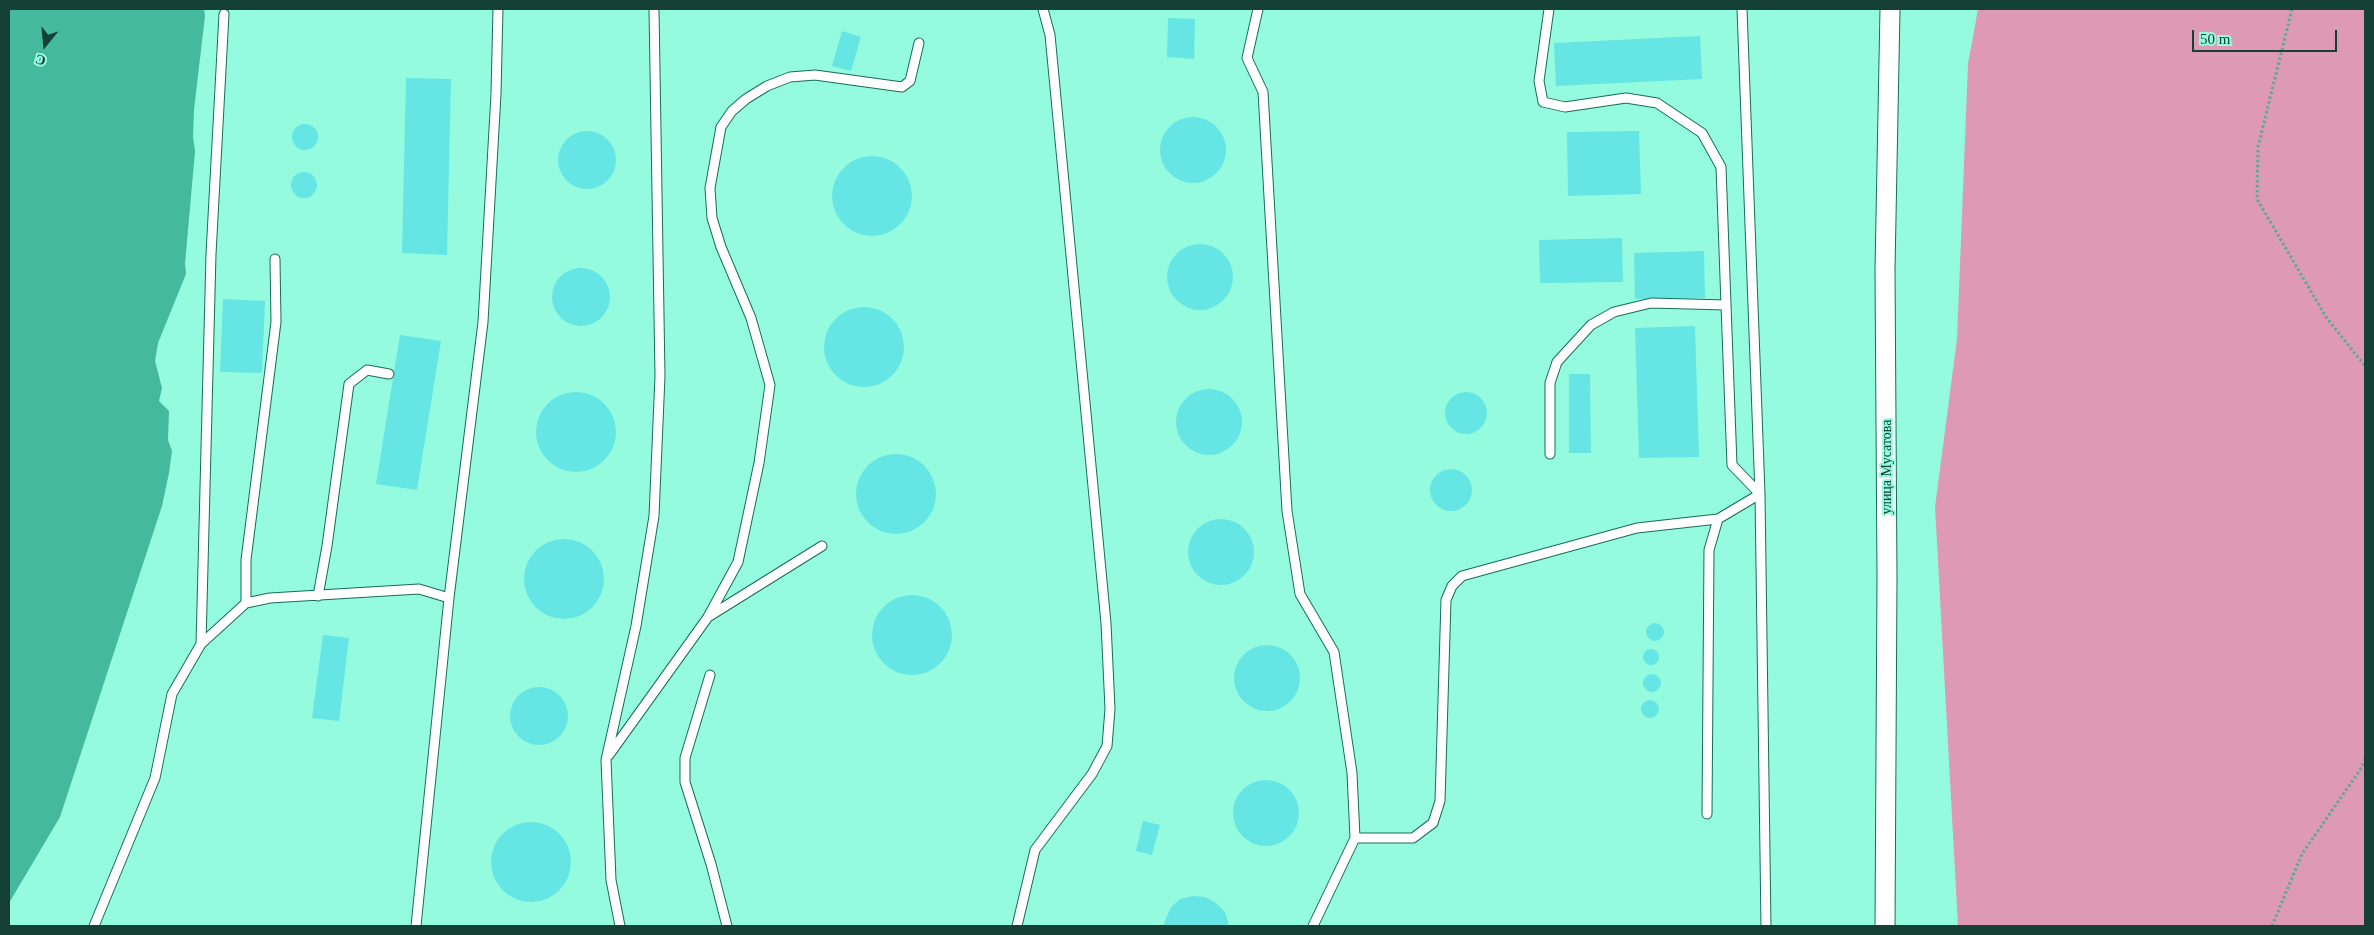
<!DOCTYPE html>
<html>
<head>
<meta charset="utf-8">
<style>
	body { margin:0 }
	#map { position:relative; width:2374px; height:935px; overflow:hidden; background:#95fbdf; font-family:"Times New Roman",serif }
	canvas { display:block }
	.frame { position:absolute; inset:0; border:10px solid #144036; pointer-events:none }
	.north { position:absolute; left:20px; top:20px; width:50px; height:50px; -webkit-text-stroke:4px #95fbdf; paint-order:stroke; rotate:197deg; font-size:14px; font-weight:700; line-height:20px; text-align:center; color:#144036 }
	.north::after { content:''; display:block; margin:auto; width:18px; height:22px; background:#144036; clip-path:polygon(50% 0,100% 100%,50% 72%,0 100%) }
	.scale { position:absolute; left:2192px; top:30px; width:145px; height:22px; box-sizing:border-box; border:2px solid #144036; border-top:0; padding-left:6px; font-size:15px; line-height:18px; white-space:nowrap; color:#144036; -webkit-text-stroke:4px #95fbdf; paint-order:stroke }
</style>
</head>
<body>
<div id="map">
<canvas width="2374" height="935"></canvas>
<div class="frame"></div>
<div class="north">С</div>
<div class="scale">50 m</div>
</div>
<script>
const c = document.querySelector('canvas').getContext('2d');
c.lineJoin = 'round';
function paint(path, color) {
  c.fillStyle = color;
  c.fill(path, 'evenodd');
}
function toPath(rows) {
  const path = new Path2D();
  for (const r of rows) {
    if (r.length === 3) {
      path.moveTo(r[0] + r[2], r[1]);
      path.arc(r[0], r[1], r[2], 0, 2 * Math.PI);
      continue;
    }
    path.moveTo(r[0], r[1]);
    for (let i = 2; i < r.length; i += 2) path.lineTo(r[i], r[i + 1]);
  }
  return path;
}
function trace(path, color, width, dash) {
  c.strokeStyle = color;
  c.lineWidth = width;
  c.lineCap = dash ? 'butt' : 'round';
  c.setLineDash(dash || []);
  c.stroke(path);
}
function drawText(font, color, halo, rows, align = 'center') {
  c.font = font + ' "Times New Roman",serif';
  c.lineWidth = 4;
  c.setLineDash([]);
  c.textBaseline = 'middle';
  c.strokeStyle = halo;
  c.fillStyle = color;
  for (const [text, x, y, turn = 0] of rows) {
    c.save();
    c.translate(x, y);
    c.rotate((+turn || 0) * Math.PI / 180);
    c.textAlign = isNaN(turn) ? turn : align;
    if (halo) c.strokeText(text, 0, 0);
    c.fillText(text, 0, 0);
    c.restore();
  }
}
const green = toPath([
	[1978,9,2365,9,2365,926,1958,926,1935,507,1957,339,1968,64]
]);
const water = toPath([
	[9,9,204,9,205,16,194,110,193,137,195,151,185,264,186,274,158,343,155,361,162,388,159,401,169,411,168,440,172,451,169,473,162,506,60,817,9,903]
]);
const building = toPath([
	[1168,18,1195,19,1194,59,1167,57],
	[842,31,861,37,851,71,832,66],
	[1700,36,1702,79,1556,86,1554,43],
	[406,78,451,79,447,255,402,253],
	[1193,150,33],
	[305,137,13],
	[1639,131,1641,194,1568,196,1567,132],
	[587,160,29],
	[872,196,40],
	[304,185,13],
	[1622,238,1623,282,1540,283,1539,240],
	[1200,277,33],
	[1704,251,1705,298,1635,299,1634,253],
	[581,297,29],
	[223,299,265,301,262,373,220,372],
	[864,347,40],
	[1695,326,1699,457,1639,458,1635,328],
	[400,335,441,341,417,490,376,484],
	[1569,374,1590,374,1591,453,1569,453],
	[1209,422,33],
	[576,432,40],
	[1466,413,21],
	[896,494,40],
	[1451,490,21],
	[1221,552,33],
	[564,579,40],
	[912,635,40],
	[1655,632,9],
	[323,635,349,638,339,721,312,718],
	[1267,678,33],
	[1651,657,8],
	[1652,683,9],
	[539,716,29],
	[1650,709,9],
	[1266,813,33],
	[1143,821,1160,825,1152,855,1136,851],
	[531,862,40],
	[1192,896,1205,897,1216,903,1225,912,1229,926,1163,926,1171,907,1180,899]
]);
const path = toPath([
	[2292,9,2258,147,2257,199,2326,317,2365,366],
	[2272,926,2302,854,2362,767,2365,758]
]);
const lane = toPath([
	[1258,9,1247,58,1263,92,1287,511,1300,594,1334,652,1352,773,1355,838,1313,926],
	[1549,9,1539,81,1543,102,1565,107,1626,98,1657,103,1702,133,1721,167,1726,305],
	[1742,9,1760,494,1766,926],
	[275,259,276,322,246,560,246,603,270,598,419,589,449,598],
	[1550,454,1550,383,1557,362,1591,325,1614,312,1651,303,1726,305,1732,465,1760,494,1718,519,1709,550,1707,814],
	[318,596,327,546,349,384,367,370,389,374],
	[708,617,738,562,759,463,770,385,751,318,721,247,712,218,710,188,721,127,732,111,746,99,767,86,790,77,815,75,902,87,910,81,919,43],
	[201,644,211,254,224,14],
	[710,675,685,758,685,782,711,864,727,926],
	[609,755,708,617,822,546],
	[1355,838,1413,838,1433,823,1440,801,1446,600,1452,586,1462,576,1637,528,1718,519],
	[94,926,155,778,172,694,201,644,246,603],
	[416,926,449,598,483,322,496,94,498,9],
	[620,926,611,880,606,760,636,626,654,516,660,376,654,9],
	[1017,926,1035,850,1092,774,1107,746,1110,709,1106,623,1050,35,1043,9]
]);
const street = toPath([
	[1885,926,1887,578,1885,269,1890,9]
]);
const streetNames = [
	["улица Мусатова",1887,467,-90]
];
paint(green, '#de9ab5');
paint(water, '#44b99d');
paint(building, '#65e5e3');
trace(lane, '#176c5a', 11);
trace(street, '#176c5a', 21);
trace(path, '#5da995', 3, [2.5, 2.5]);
trace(lane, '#fff', 9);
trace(street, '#fff', 19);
drawText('14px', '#144036', '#95fbdf', streetNames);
</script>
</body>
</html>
